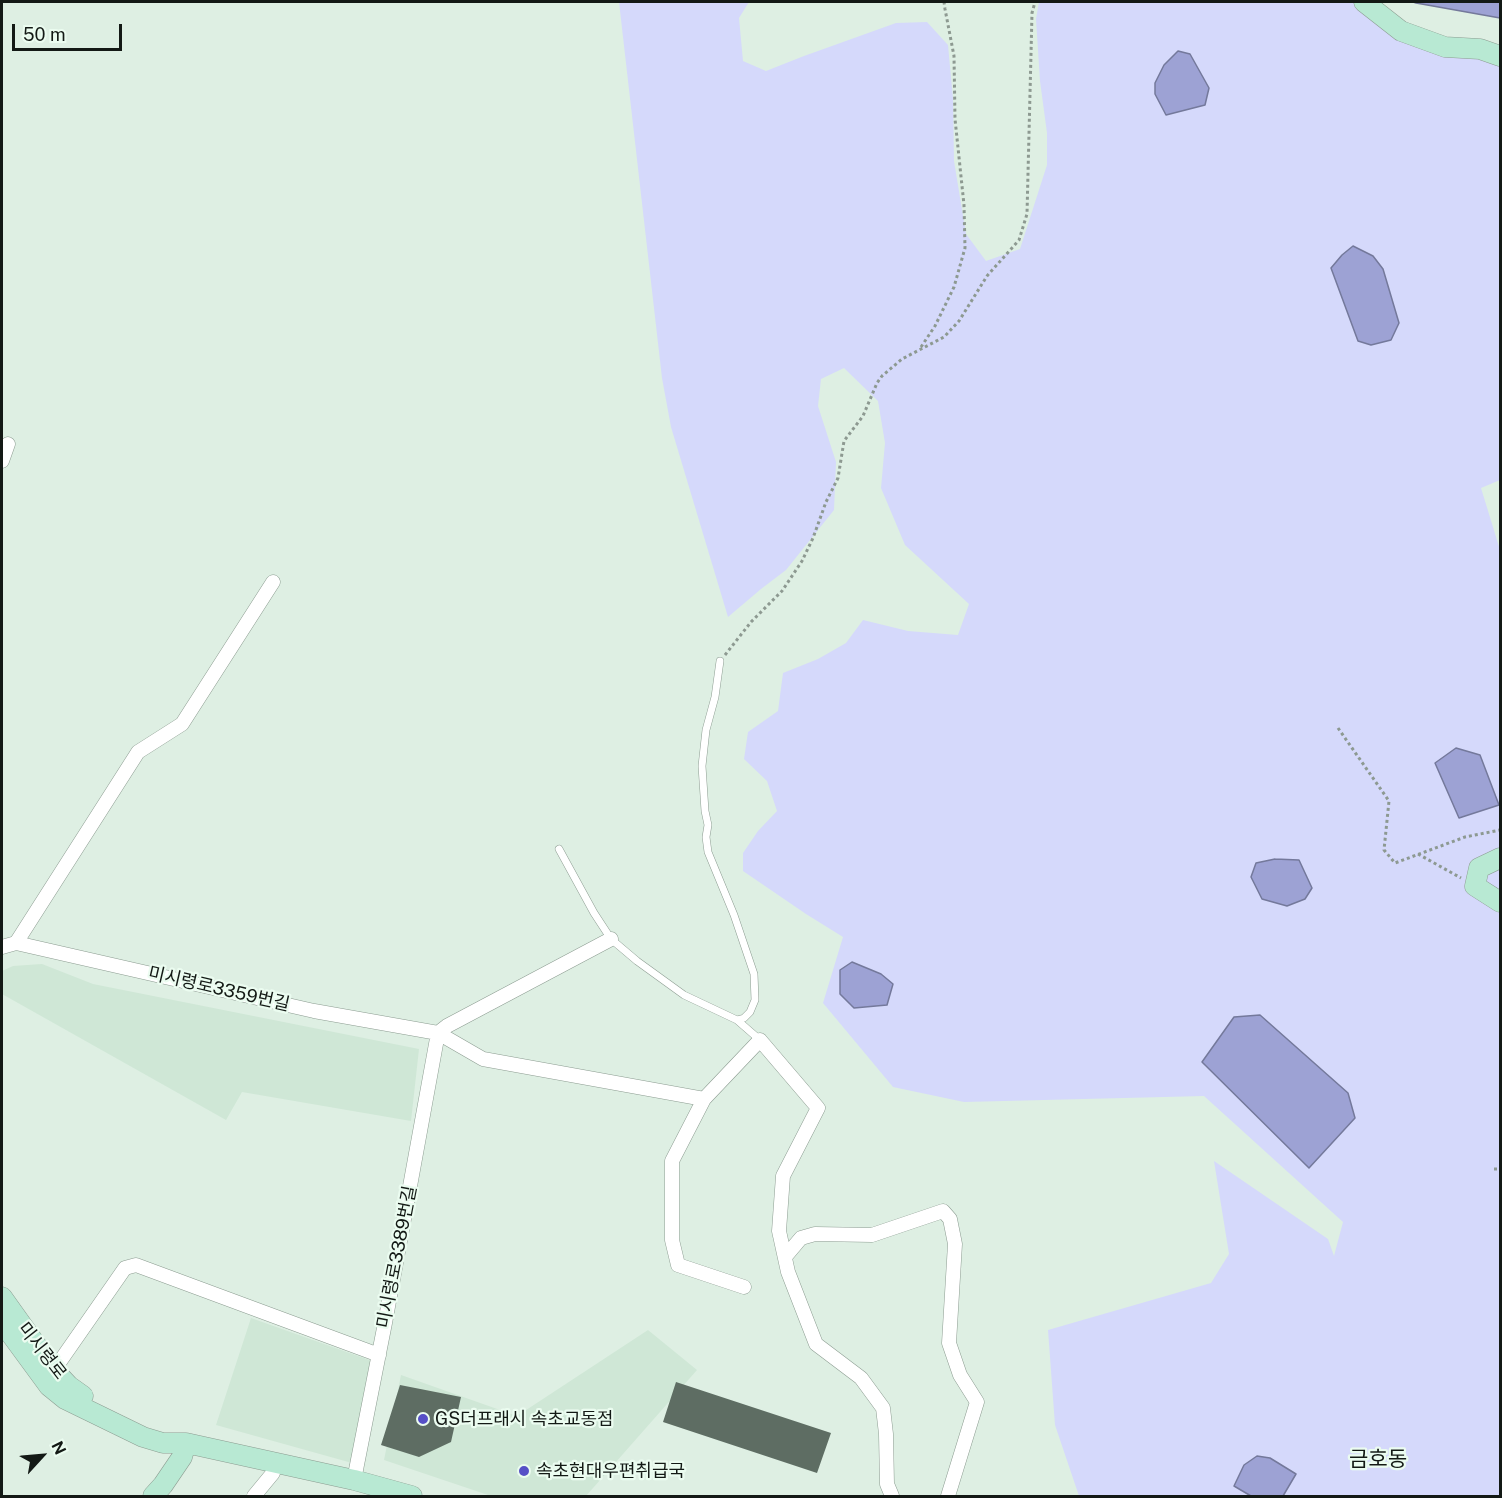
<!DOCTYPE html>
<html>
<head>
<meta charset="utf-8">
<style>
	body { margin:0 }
	#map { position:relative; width:1502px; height:1498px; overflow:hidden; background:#deefe3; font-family:"Public Sans",sans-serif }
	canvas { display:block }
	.frame { position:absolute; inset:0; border:3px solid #131915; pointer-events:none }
	.north { position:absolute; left:12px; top:1426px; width:60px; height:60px; -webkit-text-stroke:4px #ebfcf0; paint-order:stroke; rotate:64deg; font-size:16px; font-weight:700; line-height:24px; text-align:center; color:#131915 }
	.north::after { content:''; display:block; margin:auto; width:21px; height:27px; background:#131915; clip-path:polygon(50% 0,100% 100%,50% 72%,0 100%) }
	.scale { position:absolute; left:12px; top:24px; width:110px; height:27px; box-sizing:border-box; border:3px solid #131915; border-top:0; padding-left:8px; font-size:18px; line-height:21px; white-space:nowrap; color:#131915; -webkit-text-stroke:4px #ebfcf0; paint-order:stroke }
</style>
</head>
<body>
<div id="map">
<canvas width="1502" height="1498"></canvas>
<div class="frame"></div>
<div class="north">N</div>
<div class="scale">50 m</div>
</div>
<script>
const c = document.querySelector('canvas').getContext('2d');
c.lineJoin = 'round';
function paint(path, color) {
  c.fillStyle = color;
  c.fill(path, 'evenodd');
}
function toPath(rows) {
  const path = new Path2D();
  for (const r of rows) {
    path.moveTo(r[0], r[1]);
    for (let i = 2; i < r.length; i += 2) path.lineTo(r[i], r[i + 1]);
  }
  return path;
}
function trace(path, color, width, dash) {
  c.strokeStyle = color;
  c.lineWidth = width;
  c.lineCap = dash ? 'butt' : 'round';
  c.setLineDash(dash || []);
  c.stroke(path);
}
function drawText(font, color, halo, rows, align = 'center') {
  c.font = font + ' "Public Sans","Noto Sans KR",sans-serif';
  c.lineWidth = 4.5;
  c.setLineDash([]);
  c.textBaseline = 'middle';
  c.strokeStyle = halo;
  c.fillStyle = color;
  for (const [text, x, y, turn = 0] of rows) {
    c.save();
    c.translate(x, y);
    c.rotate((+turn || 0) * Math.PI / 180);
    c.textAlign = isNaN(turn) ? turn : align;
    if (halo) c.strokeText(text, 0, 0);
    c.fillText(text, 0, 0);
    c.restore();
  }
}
const built = toPath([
	[42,964,93,984,419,1049,411,1121,242,1092,226,1120,2,994,2,971,13,966],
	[251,1318,372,1361,352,1463,216,1425],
	[648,1330,697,1370,586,1496,491,1496,384,1460,401,1375,517,1416]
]);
const green = toPath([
	[619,2,749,2,739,18,743,61,766,71,804,56,896,23,927,22,948,45,953,99,954,161,966,234,986,261,1020,249,1047,165,1047,133,1040,81,1036,19,1039,2,1352,2,1382,27,1500,59,1500,480,1481,488,1500,550,1500,1496,1079,1496,1055,1425,1048,1330,1211,1283,1229,1254,1214,1161,1328,1239,1334,1256,1343,1222,1204,1096,964,1102,893,1087,823,1003,843,937,806,914,743,871,743,853,758,831,777,811,767,781,744,759,748,732,778,711,783,673,818,659,846,643,863,620,908,631,958,635,969,604,905,545,881,488,885,443,878,401,844,368,821,379,818,406,836,462,834,510,786,570,761,589,728,617,671,427,662,378]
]);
const water = toPath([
	[1413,2,1500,2,1500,18,1416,3,1413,2],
	[1178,51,1190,54,1209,88,1205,105,1166,115,1155,94,1155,83,1164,65,1178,51],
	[1353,246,1373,256,1383,269,1399,323,1391,340,1371,345,1358,341,1331,268,1342,255,1353,246],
	[1456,748,1480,755,1499,805,1459,818,1435,763,1456,748],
	[1275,859,1299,860,1312,888,1305,899,1287,906,1262,899,1251,877,1256,863,1275,859],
	[852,962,881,974,893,984,887,1005,854,1008,840,994,840,970,852,962],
	[1260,1015,1348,1093,1355,1118,1309,1168,1202,1062,1234,1017,1260,1015],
	[1257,1456,1270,1458,1296,1474,1283,1496,1251,1496,1234,1486,1244,1465,1257,1456]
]);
const building = toPath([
	[676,1382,831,1433,817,1473,663,1422],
	[400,1385,461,1397,451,1442,419,1457,381,1445]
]);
const path = toPath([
	[921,347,935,326,954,287,965,248,964,205,955,119,954,56,945,9,944,2],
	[725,655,751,622,782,591,802,561,813,538,826,502,838,478,844,441,863,416,877,383,882,376,902,359,944,337,959,321,987,276,1019,240,1027,214,1032,13,1035,2],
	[1338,728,1389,801,1384,850,1395,863,1465,837,1500,830],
	[1418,854,1461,878],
	[1494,1169,1500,1169]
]);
const lane = toPath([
	[720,661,715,697,706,730,702,766,705,811,708,825,706,837,708,852,734,915,754,974,755,1000,750,1012,744,1018,737,1020],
	[559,849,594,913,611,939,637,961,684,995,737,1020,760,1040]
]);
const street = toPath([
	[2,461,8,444],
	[16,943,138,752,182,724,273,582],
	[2,947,16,943,314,1011,438,1033,483,1059,704,1099,672,1161,672,1240,678,1265,744,1287],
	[438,1033,447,1026,611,939],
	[704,1099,760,1040,818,1108,783,1176,779,1231,788,1272,816,1344,861,1378,883,1408,886,1434,887,1484,892,1496],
	[785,1257,801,1238,815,1234,872,1235,943,1211,950,1219,955,1244,949,1343,960,1375,977,1402,948,1496],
	[54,1370,125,1268,136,1265,379,1355],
	[354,1480,385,1323,438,1033],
	[254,1496,273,1473]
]);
const secondary = toPath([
	[1364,2,1401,31,1445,47,1480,49,1500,56],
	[1500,858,1479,868,1475,886,1500,902],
	[2,1297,54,1370,69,1386,83,1396],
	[2,1322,49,1386,65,1399,143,1437,163,1443,186,1443,354,1480,412,1496],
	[153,1496,163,1485,182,1457,186,1443]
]);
const markers = [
	[423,1419,6,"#564fc6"],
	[524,1471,6,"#564fc6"]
];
const streetNames = [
	["미시령로3359번길",219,989,13],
	["미시령로3389번길",397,1257,-79],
	["미시령로",42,1351,52]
];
const poiNames = [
	["GS더프래시 속초교동점",435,1419],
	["속초현대우편취급국",536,1471]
];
const quarterNames = [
	["금호동",1378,1460]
];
paint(built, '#cfe7d6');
paint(green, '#d5d9fb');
paint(water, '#9da2d4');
trace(water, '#74799b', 1.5);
paint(building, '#5e6d63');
trace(lane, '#8c9c91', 8);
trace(street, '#8c9c91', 15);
trace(secondary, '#8c9c91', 21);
trace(path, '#8d9991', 3, [3, 3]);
trace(lane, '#fff', 7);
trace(street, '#fff', 14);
trace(secondary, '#b8e9d3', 20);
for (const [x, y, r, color] of markers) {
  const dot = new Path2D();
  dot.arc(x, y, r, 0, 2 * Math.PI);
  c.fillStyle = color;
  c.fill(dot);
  trace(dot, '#ebfcf0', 2);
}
drawText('18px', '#131915', '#ebfcf0', streetNames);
drawText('18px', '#131915', '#ebfcf0', poiNames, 'left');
drawText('21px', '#131915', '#ebfcf0', quarterNames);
</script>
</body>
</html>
